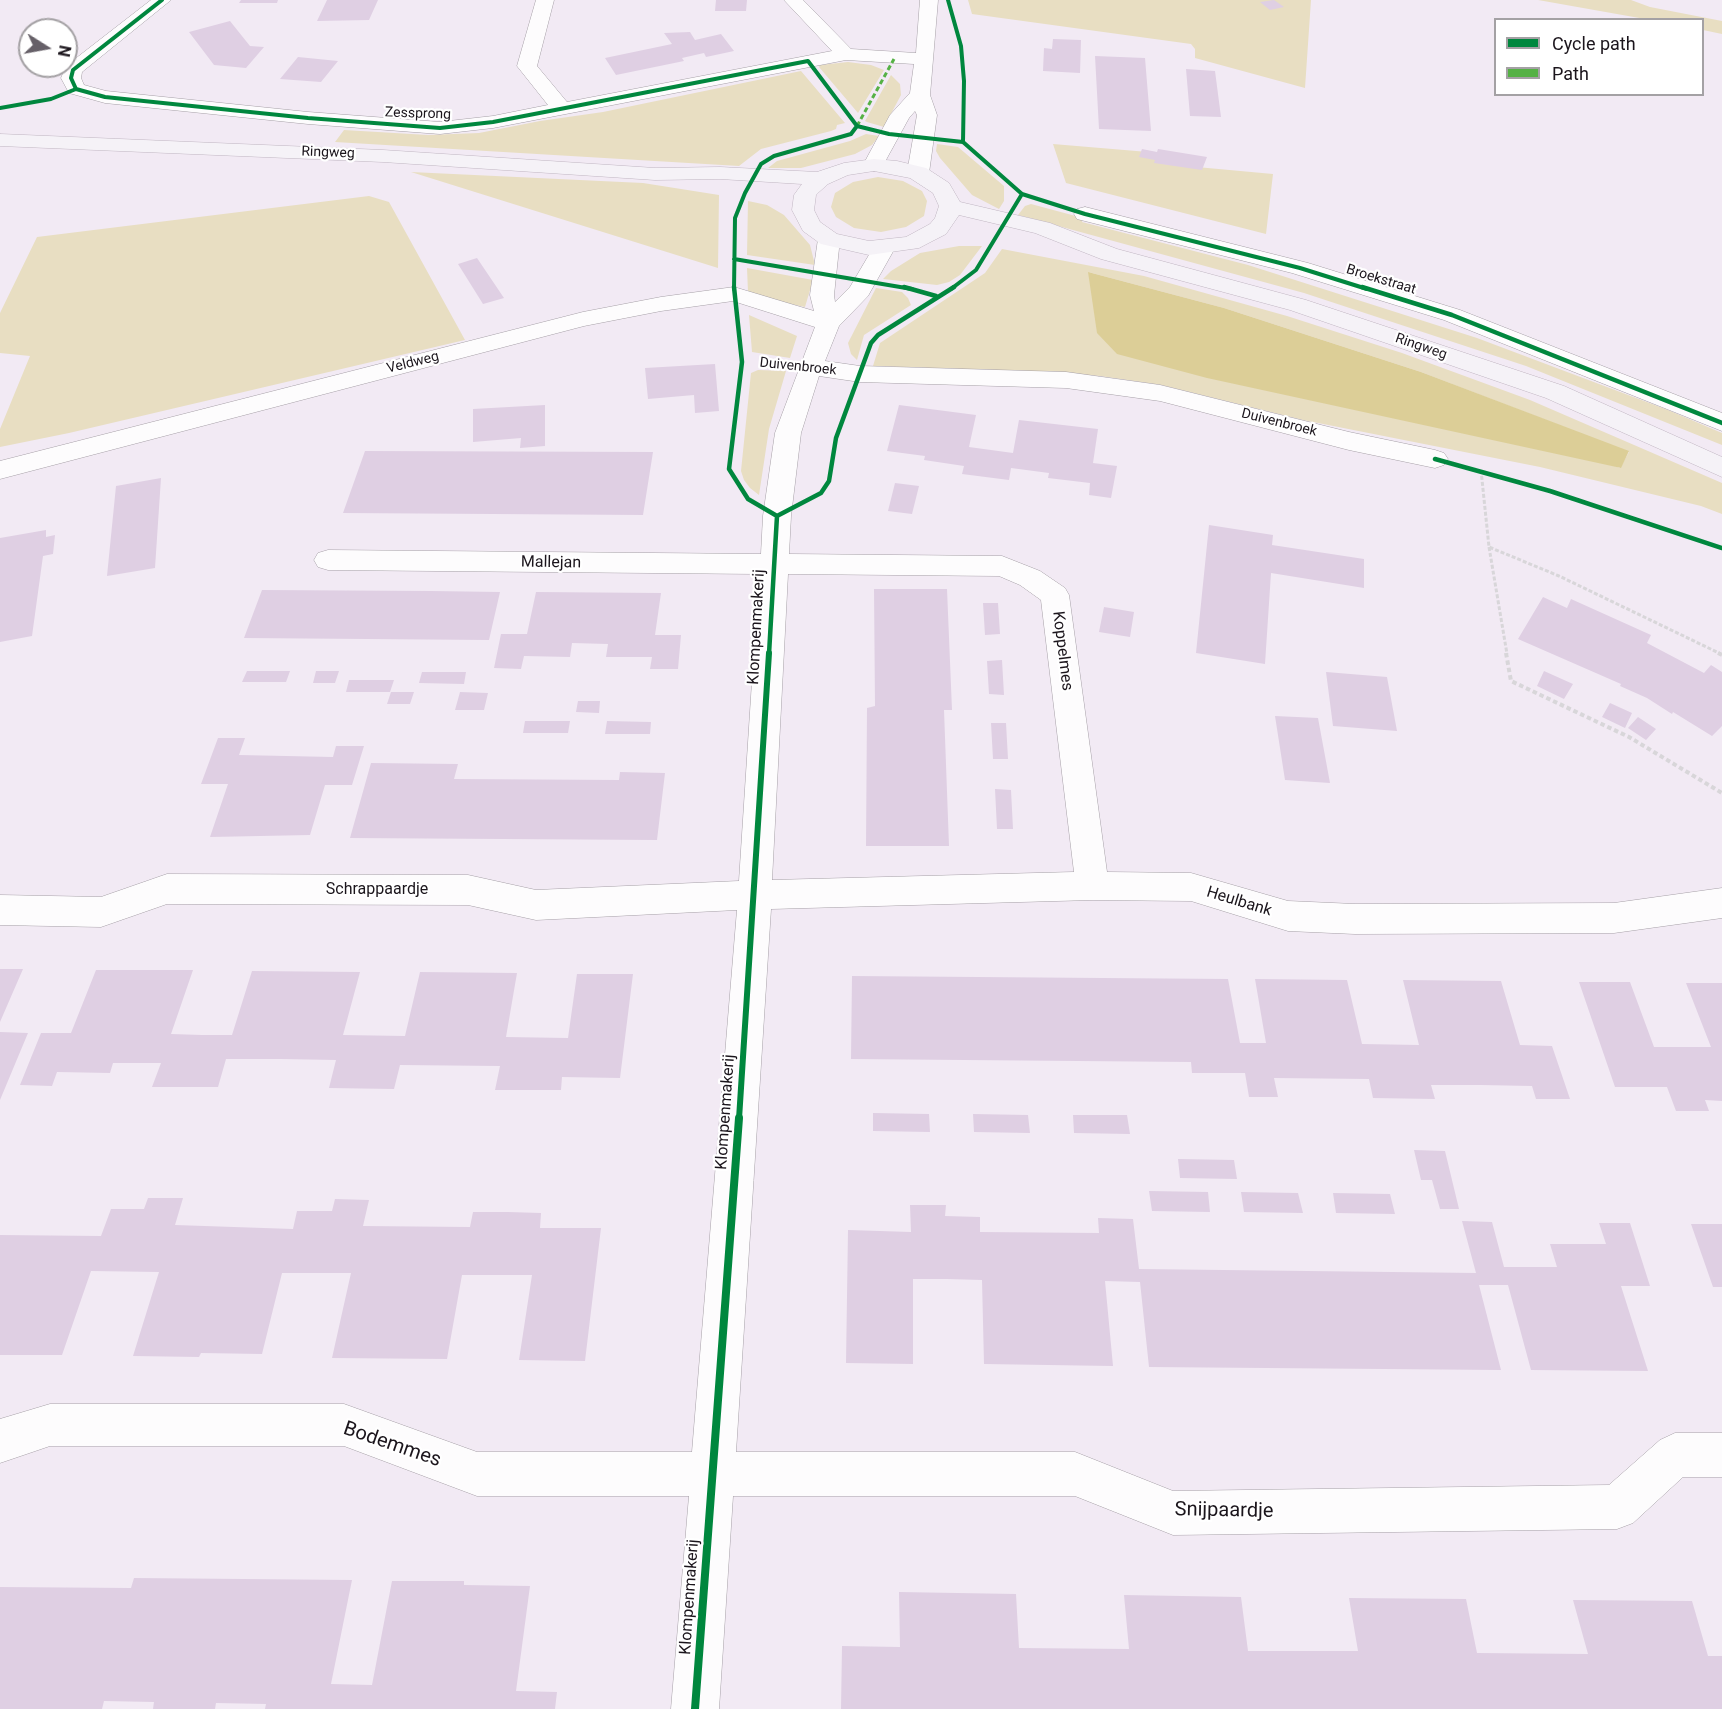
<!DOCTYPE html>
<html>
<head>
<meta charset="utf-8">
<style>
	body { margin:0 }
	#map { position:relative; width:1722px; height:1709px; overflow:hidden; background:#f2eaf4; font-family:Roboto,sans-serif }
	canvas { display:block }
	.legend { position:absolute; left:1494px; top:18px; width:210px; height:78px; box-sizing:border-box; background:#fff; border:2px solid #a4a1a4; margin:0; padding:8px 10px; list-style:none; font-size:18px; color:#1b151c }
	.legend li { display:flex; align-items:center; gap:12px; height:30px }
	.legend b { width:30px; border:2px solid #a4a1a4 }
	.north { position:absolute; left:18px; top:18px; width:60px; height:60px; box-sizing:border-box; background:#fff; border:2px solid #a4a1a4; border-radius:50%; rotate:101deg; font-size:16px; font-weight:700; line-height:24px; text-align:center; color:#1b151c }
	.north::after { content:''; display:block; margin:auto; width:21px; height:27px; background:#666068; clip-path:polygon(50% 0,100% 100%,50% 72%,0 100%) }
</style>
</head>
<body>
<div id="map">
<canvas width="1722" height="1709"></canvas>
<ul class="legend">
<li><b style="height:8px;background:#00873e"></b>Cycle path</li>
<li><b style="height:8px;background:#55b145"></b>Path</li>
</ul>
<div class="north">N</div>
</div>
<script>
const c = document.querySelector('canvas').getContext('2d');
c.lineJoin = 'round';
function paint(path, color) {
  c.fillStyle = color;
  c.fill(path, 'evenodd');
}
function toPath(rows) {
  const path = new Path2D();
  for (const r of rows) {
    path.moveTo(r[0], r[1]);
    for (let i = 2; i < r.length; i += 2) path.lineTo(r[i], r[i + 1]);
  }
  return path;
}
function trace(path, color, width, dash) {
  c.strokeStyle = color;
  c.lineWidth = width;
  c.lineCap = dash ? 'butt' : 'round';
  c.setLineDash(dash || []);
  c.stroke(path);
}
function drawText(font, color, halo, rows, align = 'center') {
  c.font = font + ' Roboto,sans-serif';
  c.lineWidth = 4.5;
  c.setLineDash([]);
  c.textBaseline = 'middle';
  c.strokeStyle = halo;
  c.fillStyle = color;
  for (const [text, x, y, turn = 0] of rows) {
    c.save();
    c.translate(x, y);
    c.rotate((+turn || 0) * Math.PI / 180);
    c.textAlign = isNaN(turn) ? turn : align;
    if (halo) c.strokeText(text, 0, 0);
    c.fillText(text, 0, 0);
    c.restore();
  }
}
const green = toPath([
	[968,0,1311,0,1305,88,1195,58,1195,49,1191,44,972,14],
	[1538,0,1631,0,1650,7,1722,21,1722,34,1703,30,1702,20,1645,19],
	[848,62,871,65,884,70,858,113,819,67,820,65],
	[801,71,845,123,837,125,836,129,831,131,761,149,739,166,335,142,344,130,428,135,479,133,540,121,603,112],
	[891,75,900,84,901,95,884,127,867,122,865,121],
	[866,134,879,136,872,145,855,154,801,168,768,168,777,161,850,141],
	[937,144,958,147,1004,186,1004,201,999,209,972,195,940,158,936,151],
	[1053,144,1148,152,1164,164,1273,174,1266,234,1066,183],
	[411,172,643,183,719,195,718,268],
	[878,177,903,181,922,191,927,201,924,216,906,227,881,232,854,228,836,217,831,207,835,193,853,182],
	[369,196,389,202,465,340,69,433,0,447,0,429,30,356,0,353,0,313,37,237],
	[748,201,767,205,784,215,810,245,815,265,747,255],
	[1031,204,1083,218,1082,222,1248,265,1477,338,1668,410,1722,433,1722,445,1526,366,1304,293,1018,215,1025,206],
	[959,246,982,246,960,275,949,282,937,285,883,279,891,271,920,253],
	[1002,249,1144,276,1287,316,1402,353,1530,400,1722,483,1722,514,1701,506,1540,467,1303,420,1161,385,1100,376,1045,372,873,366,880,343,985,273],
	[1088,272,1224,308,1421,372,1629,452,1620,468],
	[747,268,813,280,805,307,766,299,748,292],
	[876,288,902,292,908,298,911,305,864,335,857,360,851,354,848,343],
	[749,315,797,336,790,358,752,352],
	[758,370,786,371,769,429,759,495,750,488,744,480,741,471,751,373]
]);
const forest = toPath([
	[1088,272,1224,308,1421,372,1629,451,1621,468,1207,378,1117,354,1097,333]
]);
const building = toPath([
	[241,0,278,0,277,3,239,3],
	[327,0,378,0,369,20,317,21],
	[716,0,747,0,746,11,715,11],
	[1274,0,1284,7,1270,10,1260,2],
	[230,21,250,46,264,47,246,68,214,65,189,32],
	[690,32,695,40,721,34,734,51,706,57,704,53,682,58,684,61,616,75,605,58,672,44,664,33],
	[1053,39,1081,40,1080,73,1043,71,1044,48,1052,49],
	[1095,56,1145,58,1151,131,1099,129],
	[298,57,338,61,321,82,280,79],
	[1186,69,1215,71,1221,117,1190,116],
	[1142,149,1157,152,1158,149,1207,157,1202,170,1154,163,1155,160,1139,157],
	[477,258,504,298,483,304,458,264],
	[715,364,719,411,695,413,694,395,648,399,645,368],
	[545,405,545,446,520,448,521,438,473,442,473,409],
	[899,405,976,415,969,447,1013,453,1019,420,1098,429,1093,463,1117,466,1111,498,1089,495,1090,483,1048,478,1049,473,1011,468,1009,480,962,474,964,466,924,460,925,456,887,451],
	[365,451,653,452,643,515,343,513],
	[161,478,155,568,107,576,116,486],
	[895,483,919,486,912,514,888,511],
	[1209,525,1273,535,1272,545,1364,559,1364,588,1271,573,1265,664,1196,653],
	[46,530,46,537,55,535,53,554,43,556,32,636,0,642,0,538],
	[874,589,947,589,952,710,944,710,949,846,866,846,867,708,875,706],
	[262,590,431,591,500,592,489,640,244,638],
	[536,592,661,593,655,635,681,635,678,669,650,669,652,657,606,657,608,644,572,643,570,657,524,656,521,669,494,668,501,634,527,634],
	[1543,597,1567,608,1571,599,1651,635,1647,643,1704,673,1711,665,1722,672,1722,726,1712,736,1673,712,1672,714,1647,698,1620,686,1621,684,1518,639],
	[983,603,998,603,1000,634,985,635],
	[1104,607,1134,612,1130,637,1099,632],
	[1002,660,1004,695,989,694,987,661],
	[247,671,290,671,286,682,242,682],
	[316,671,339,671,335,683,313,683],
	[1544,671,1573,684,1564,699,1537,686],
	[422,672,466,672,464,684,419,683],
	[1326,672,1387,677,1397,731,1333,726],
	[349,680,394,680,390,692,346,692],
	[391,692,414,692,410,704,387,704],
	[460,692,488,693,484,710,455,710],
	[578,701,600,701,599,713,576,712],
	[1610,703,1632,713,1625,728,1602,717],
	[1275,716,1318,718,1330,783,1285,780],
	[1638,717,1656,729,1646,740,1628,728],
	[525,721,570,721,568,733,523,733],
	[607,721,651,722,650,734,605,734],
	[991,723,1006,723,1008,759,993,759],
	[218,738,245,738,239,755,333,757,336,746,364,746,352,785,325,785,310,835,210,837,228,784,201,784],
	[371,763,458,764,454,779,619,780,620,772,665,773,657,840,350,838],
	[995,789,1011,790,1013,829,997,829],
	[0,969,23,969,0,1022],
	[96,970,193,970,171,1034,202,1035,232,1035,252,971,360,972,343,1035,405,1036,420,972,517,973,506,1037,568,1038,577,974,633,974,620,1078,562,1077,561,1090,495,1090,500,1066,400,1065,394,1089,329,1088,336,1060,281,1059,226,1059,218,1087,152,1087,161,1063,113,1063,110,1073,57,1072,52,1086,20,1085,41,1033,71,1033],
	[852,976,1228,979,1240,1043,1266,1043,1255,979,1347,980,1362,1044,1419,1045,1403,980,1501,981,1520,1045,1552,1046,1570,1099,1536,1099,1532,1086,1481,1085,1431,1085,1435,1099,1373,1098,1369,1079,1274,1078,1278,1097,1249,1097,1245,1073,1192,1073,1191,1062,851,1059],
	[1579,982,1630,982,1654,1047,1711,1047,1686,983,1722,983,1722,1101,1705,1100,1709,1111,1676,1111,1667,1087,1615,1087],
	[0,1032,28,1033,0,1100],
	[873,1113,929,1114,930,1132,873,1131],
	[973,1114,1028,1115,1030,1133,974,1132],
	[1073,1115,1127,1115,1130,1134,1074,1133],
	[1414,1150,1445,1151,1459,1209,1440,1209,1432,1180,1421,1180],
	[1178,1159,1234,1160,1237,1179,1180,1178],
	[1149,1191,1208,1192,1210,1212,1152,1211],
	[1241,1192,1298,1193,1303,1213,1244,1212],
	[1333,1193,1390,1194,1395,1214,1336,1213],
	[148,1198,183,1198,175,1225,293,1229,297,1211,332,1211,335,1199,369,1200,363,1226,470,1227,473,1212,508,1212,541,1213,540,1228,601,1228,585,1361,519,1360,532,1275,462,1275,447,1359,332,1358,351,1273,282,1273,262,1354,201,1353,199,1357,133,1356,159,1272,91,1271,62,1355,0,1355,0,1235,101,1236,111,1209,144,1209],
	[910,1205,946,1205,945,1216,980,1217,980,1232,1099,1233,1098,1218,1133,1219,1139,1269,1476,1273,1462,1221,1492,1222,1504,1267,1557,1267,1550,1244,1606,1244,1599,1223,1630,1223,1650,1286,1621,1286,1648,1371,1531,1370,1508,1285,1479,1285,1501,1370,1149,1367,1140,1282,1105,1281,1113,1366,984,1364,982,1280,947,1279,913,1279,913,1364,846,1363,848,1230,911,1232],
	[1691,1224,1722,1224,1722,1287,1713,1287],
	[134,1578,352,1580,331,1684,372,1685,392,1581,464,1581,464,1585,530,1586,516,1691,557,1692,555,1709,265,1709,266,1704,216,1703,215,1709,153,1709,154,1702,104,1701,102,1709,0,1709,0,1587,131,1588],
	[899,1592,1016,1594,1019,1648,1129,1649,1124,1595,1241,1597,1248,1651,1358,1651,1349,1598,1466,1599,1477,1653,1588,1654,1573,1600,1692,1601,1708,1656,1722,1656,1722,1709,841,1709,842,1646,900,1647]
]);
const pathFar1 = toPath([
	[1481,470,1489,547,1559,576,1721,654],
	[1489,547,1507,654]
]);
const path = toPath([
	[1506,653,1511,681,1629,737,1722,793],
	[1718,653,1722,655]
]);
const minor = toPath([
	[151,0,171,0,82,72,81,78,84,85,106,91,308,112,440,122,493,116,548,105,517,66,536,0,554,0,537,66,567,102,832,51,784,0,803,0,851,49,916,53,920,0,938,0,930,95,937,115,929,173,926,178,918,179,910,178,907,173,917,115,915,111,909,118,881,169,874,171,867,169,863,165,890,115,910,93,914,64,846,60,493,128,440,134,308,124,105,103,69,93,61,78,66,66,151,0],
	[1085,207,1308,263,1460,310,1722,413,1722,431,1444,320,1292,273,1077,219,1074,214,1077,209,1085,207],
	[829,232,837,234,840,239,834,295,835,302,850,287,876,243,884,241,892,243,895,248,868,296,839,326,825,361,860,366,1066,372,1160,385,1349,432,1435,450,1444,453,1448,459,1444,465,1435,468,1349,450,1160,401,1066,388,860,382,819,376,801,433,791,516,789,554,1002,556,1040,571,1065,588,1069,595,1107,872,1191,873,1288,901,1355,904,1614,903,1722,888,1722,918,1614,933,1355,934,1288,931,1191,901,1092,900,771,909,736,1452,1075,1452,1173,1491,1609,1485,1660,1440,1675,1433,1722,1433,1722,1477,1683,1477,1633,1523,1617,1529,1173,1535,1075,1496,733,1496,719,1709,671,1709,689,1496,477,1496,344,1446,50,1446,0,1463,0,1419,50,1404,344,1404,477,1452,692,1452,737,910,536,920,468,905,167,904,101,927,0,925,0,895,101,897,167,874,468,875,536,890,739,881,759,574,328,570,318,567,314,560,318,553,328,550,761,554,763,516,775,433,815,327,733,301,661,311,584,326,0,479,0,461,583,312,661,297,734,287,814,311,810,295,818,239,821,234,829,232],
	[788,574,999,576,1020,585,1041,600,1074,872,772,880,788,574]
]);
const major = toPath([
	[0,134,383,150,655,168,720,167,817,172,844,163,874,159,897,161,926,168,949,183,960,202,1050,223,1117,249,1306,300,1564,386,1722,457,1722,477,1546,398,1290,310,1101,259,1035,233,959,215,946,234,919,248,869,255,821,244,803,231,792,210,794,195,802,184,720,179,655,180,383,162,0,146,0,134],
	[874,171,910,178,933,193,939,206,935,218,930,224,906,237,869,241,837,234,820,222,814,210,816,195,819,192,828,184,848,175,874,171]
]);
const quiet = toPath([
	[857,126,894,59]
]);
const cyclewayFar3 = toPath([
	[162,0,73,70,71,78,76,89,105,97,308,118,440,128,493,122,808,61,857,126],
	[948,0,961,46,964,81,963,142],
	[0,108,51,99,76,89],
	[857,126,889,134,963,142,1022,194,1085,214,1300,268,1367,289],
	[734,259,912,289],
	[734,289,735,218,745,193,761,164,774,156,851,134,857,126],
	[951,289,976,270,1022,194]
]);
const cyclewayFar2 = toPath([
	[734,287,742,362,729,469,748,499,777,516],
	[904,287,936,296],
	[1362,287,1452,315,1722,423],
	[1435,459,1550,491,1722,548],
	[777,516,821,493,829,481,836,438,871,343,878,335,954,287],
	[769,654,777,516]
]);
const cyclewayFar1 = toPath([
	[739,1119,769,653]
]);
const cycleway = toPath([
	[695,1709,739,1118]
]);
const farStreetnames = [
	["Zessprong",418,114,2],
	["Ringweg",328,153,2],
	["Broekstraat",1381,280,17],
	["Ringweg",1421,347,19],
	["Veldweg",413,363,-14],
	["Duivenbroek",798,367,6],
	["Duivenbroek",1279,423,14]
];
const streetNames = [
	["Mallejan",551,563,1],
	["Klompenmakerij",757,627,-87],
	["Koppelmes",1062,651,83],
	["Schrappaardje",377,890],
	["Heulbank",1239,902,17],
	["Klompenmakerij",726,1112,-86],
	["Klompenmakerij",690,1597,-86]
];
const nearStreetnames = [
	["Bodemmes",392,1445,19],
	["Snijpaardje",1224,1511,1]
];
paint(green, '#e8dec2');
paint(forest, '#dcce97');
paint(building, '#dfcfe3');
trace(minor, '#a6a0a7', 1);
trace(major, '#c0b6c2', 1);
trace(pathFar1, '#d8d6d9', 3, [4, 2]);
trace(path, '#d8d6d9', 4, [4.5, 3]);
paint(minor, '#fdfcfd');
paint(major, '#f5f2f7');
trace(quiet, '#55b145', 3, [5, 3]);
trace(cyclewayFar3, '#00873e', 4);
trace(cyclewayFar2, '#00873e', 4.5);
trace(cyclewayFar1, '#00873e', 6);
trace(cycleway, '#00873e', 8);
drawText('14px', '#1b151c', '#fff', farStreetnames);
drawText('16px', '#1b151c', '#fff', streetNames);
drawText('20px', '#1b151c', '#fff', nearStreetnames);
</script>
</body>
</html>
